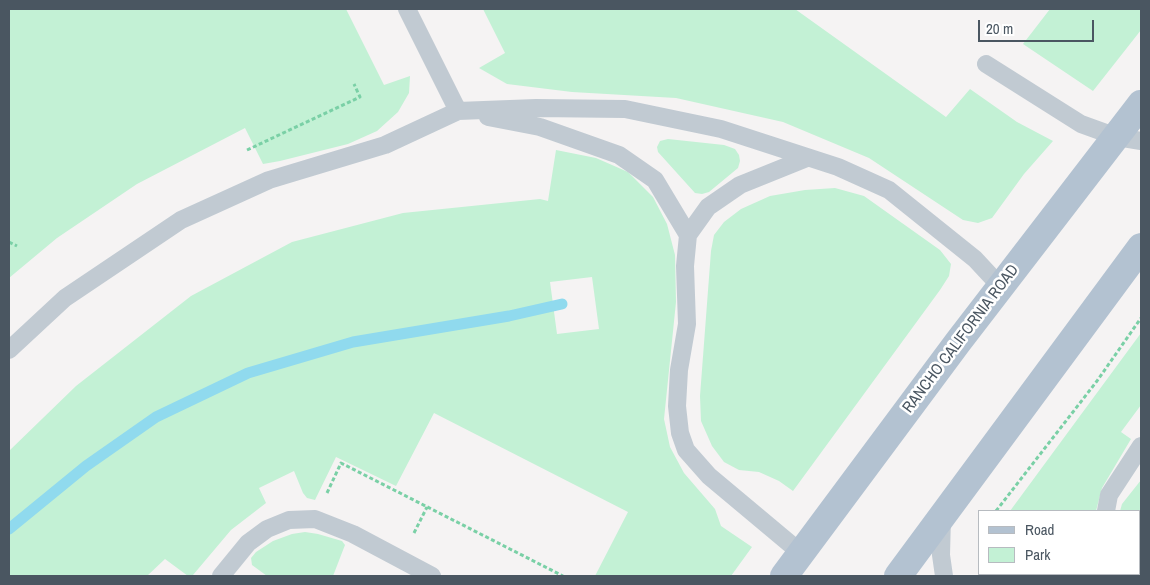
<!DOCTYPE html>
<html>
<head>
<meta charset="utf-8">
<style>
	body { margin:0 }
	#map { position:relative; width:1150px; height:585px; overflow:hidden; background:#f5f3f3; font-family:"Archivo Narrow",sans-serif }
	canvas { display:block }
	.frame { position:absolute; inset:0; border:10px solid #4a5661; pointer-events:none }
	.legend { position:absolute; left:978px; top:510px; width:162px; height:65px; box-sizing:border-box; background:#fff; border:1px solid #b7bbc0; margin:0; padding:6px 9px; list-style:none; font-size:15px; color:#4a5661 }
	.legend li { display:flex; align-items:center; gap:10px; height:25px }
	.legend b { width:25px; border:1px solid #b7bbc0 }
	.scale { position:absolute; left:978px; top:20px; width:116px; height:22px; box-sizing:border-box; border:2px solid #4a5661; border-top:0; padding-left:6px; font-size:15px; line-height:18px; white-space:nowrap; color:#4a5661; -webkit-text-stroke:4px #fff; paint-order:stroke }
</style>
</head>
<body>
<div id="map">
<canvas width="1150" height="585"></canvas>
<div class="frame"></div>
<ul class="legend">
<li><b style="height:6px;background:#b3c2d1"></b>Road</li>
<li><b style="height:14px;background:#c3f1d5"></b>Park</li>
</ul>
<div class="scale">20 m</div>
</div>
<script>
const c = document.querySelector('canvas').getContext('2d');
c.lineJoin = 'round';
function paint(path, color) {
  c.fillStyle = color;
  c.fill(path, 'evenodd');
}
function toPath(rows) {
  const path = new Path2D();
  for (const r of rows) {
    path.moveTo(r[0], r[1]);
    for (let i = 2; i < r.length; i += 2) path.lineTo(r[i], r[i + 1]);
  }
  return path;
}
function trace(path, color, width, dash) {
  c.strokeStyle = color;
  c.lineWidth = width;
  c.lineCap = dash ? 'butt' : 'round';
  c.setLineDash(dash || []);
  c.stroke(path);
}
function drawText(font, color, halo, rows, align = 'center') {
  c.font = font + ' "Archivo Narrow",sans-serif';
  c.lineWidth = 5;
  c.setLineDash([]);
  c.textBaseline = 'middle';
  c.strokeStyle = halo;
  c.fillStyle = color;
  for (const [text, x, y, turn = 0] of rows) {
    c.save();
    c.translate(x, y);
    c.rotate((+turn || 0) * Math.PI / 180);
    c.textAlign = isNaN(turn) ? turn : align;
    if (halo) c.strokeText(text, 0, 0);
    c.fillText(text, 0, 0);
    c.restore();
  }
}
const green = toPath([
	[9,9,346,9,384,85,410,76,409,93,398,112,377,131,348,144,280,161,263,164,245,128,137,184,57,238,9,278],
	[483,9,795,9,946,117,970,89,1017,122,1053,141,1024,174,992,218,978,223,963,220,869,158,783,122,676,98,572,92,507,84,479,68,505,53],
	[1050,9,1141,9,1141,30,1093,91,1023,44],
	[668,139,724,145,735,149,739,155,740,161,738,168,709,192,702,194,695,193,658,152,657,147,660,141],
	[556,150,596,158,628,172,653,197,667,224,675,255,676,302,664,419,670,447,684,473,715,509,721,526,752,547,731,576,595,576,628,512,434,413,396,486,336,457,315,500,307,498,303,493,294,471,259,488,266,503,231,530,193,575,188,576,165,559,147,576,9,576,9,451,76,386,191,296,292,242,403,213,540,199,548,201],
	[592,277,599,329,557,334,550,282],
	[835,188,864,196,940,250,951,264,949,276,940,290,793,491,779,481,759,472,739,470,724,462,712,446,701,421,700,396,711,251,714,235,724,222,741,209,770,196,805,190],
	[1141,333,1141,405,1121,432,1131,439,1102,488,1096,511,1010,511],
	[1141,480,1141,518,1139,519,1139,511,1120,511,1122,504],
	[305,532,318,534,342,541,345,545,333,576,267,576,252,565,251,558,256,552,273,541,292,534]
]);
const stream = toPath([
	[9,529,86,466,156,417,248,373,353,342,509,316,562,304]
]);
const path = toPath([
	[247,150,360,97,354,84],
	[9,242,17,246],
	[327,493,341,463,563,576],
	[996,511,1097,381,1141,318],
	[414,533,427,507]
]);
const lane = toPath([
	[407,9,458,111],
	[986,64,1081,124,1117,137,1141,141],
	[488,117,540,127,619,155,655,180,688,235,685,266,687,324,679,370,677,406,680,433,686,450,709,476,801,553],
	[688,235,708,207,740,185,807,158],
	[9,350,65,298,181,220,269,180,385,145,458,111,536,108,625,109,721,129,838,167,889,190,975,259,1001,287],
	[1106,511,1109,495,1141,446],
	[942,517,941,555,944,576],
	[1139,567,1141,567],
	[221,576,248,543,267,529,289,520,315,519,353,534,432,576],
	[1119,576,1123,574]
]);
const primary = toPath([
	[784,576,958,342,1141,104],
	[898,576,1141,247]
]);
const streetNames = [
	["RANCHO CALIFORNIA ROAD",961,339,-53]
];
paint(green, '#c3f1d5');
trace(stream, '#90daee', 11);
trace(path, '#7ad0a6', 3, [4, 2.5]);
trace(lane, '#c1cad2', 18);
trace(primary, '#b3c2d1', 28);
drawText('16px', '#4a5661', '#fff', streetNames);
</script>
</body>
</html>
